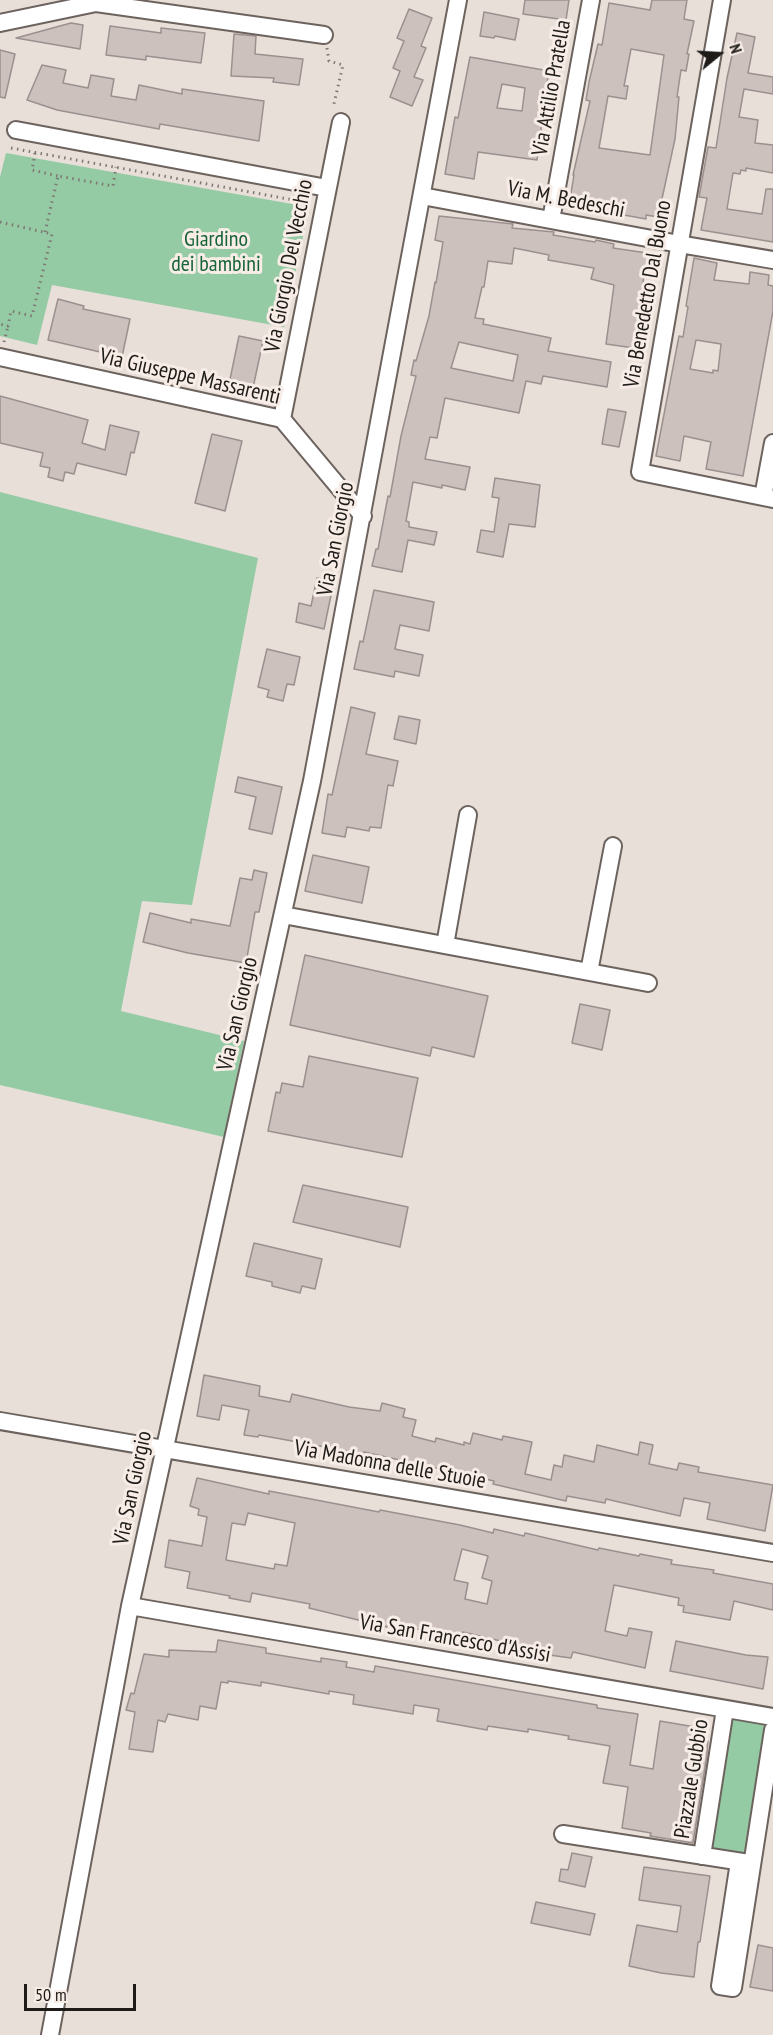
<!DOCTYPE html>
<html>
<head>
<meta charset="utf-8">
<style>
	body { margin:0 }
	#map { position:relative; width:773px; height:2035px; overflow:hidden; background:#e9dfd9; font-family:"PT Sans Narrow",sans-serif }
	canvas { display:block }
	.north { position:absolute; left:689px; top:24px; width:60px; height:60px; -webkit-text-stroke:4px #f7ede6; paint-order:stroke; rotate:72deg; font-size:16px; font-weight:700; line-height:24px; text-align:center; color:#1e1b19 }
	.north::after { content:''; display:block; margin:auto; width:21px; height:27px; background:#1e1b19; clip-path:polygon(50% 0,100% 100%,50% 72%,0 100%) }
	.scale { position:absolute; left:24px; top:1984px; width:112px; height:27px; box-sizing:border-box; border:3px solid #1e1b19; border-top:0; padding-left:8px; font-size:18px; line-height:21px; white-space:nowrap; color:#1e1b19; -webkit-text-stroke:4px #f7ede6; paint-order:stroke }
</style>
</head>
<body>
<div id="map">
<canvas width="773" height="2035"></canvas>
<div class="north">N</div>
<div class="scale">50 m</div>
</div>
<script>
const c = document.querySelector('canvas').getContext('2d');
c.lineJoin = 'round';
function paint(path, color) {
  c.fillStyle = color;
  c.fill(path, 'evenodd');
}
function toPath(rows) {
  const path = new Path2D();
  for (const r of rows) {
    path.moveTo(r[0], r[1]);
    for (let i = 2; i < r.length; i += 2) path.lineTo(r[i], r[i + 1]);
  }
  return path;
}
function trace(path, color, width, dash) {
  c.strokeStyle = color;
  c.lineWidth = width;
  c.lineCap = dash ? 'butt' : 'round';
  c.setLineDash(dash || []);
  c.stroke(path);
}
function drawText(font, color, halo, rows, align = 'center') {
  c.font = font + ' "PT Sans Narrow",sans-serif';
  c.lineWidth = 6;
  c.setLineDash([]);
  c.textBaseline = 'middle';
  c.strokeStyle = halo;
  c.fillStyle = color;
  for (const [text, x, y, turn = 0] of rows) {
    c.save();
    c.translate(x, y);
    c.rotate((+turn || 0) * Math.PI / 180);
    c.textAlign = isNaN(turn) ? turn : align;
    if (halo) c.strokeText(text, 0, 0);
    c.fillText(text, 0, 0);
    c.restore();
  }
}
const green = toPath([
	[6,153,309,207,284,327,52,285,37,345,0,336,0,177],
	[0,492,258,558,192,905,142,901,121,1011,244,1041,224,1137,0,1085],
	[725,1709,773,1717,752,1864,702,1856]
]);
const building = toPath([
	[525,0,569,0,566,20,523,14,525,0],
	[652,0,687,0,684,19,694,21,687,54,689,54,686,71,681,70,677,97,679,97,675,139,658,217,646,215,646,219,569,205,574,175,573,175,590,101,586,100,589,82,598,44,602,45,609,3,650,10,652,0],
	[631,49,664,55,650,155,599,148,608,96,626,99,628,86,624,86,631,49],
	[409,9,432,18,421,46,426,48,414,77,423,80,412,106,390,97,400,71,393,68,404,41,397,38,409,9],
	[484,12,519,19,515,40,495,36,494,38,480,36,484,12],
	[71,23,83,25,80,49,16,38,71,23],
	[110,26,161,33,161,28,205,33,201,63,146,56,146,60,106,55,110,26],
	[737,33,755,37,748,73,773,77,773,94,744,89,739,117,758,120,755,143,773,145,773,173,746,168,746,171,741,170,740,174,733,173,727,209,762,214,766,189,773,189,773,242,701,230,707,198,699,197,708,147,716,148,727,78,737,33],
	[234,34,256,36,255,54,303,59,299,85,273,82,274,78,231,76,234,34],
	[0,50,15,54,5,98,0,97,0,50],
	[470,57,549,71,547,83,552,84,544,122,542,122,537,160,478,152,474,179,445,174,455,117,458,118,470,57],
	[502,84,525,88,522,111,497,108,502,84],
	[42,65,66,70,63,83,88,88,91,75,114,79,111,96,136,100,139,85,182,94,182,89,264,101,259,141,160,124,159,129,57,110,27,100,42,65],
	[439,216,513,224,512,228,554,232,553,235,595,242,596,240,614,244,613,248,654,254,651,276,644,275,641,299,645,300,645,306,640,338,636,337,634,348,606,344,614,285,591,279,594,268,548,260,549,255,514,248,512,264,488,261,484,287,482,287,475,318,484,319,483,324,551,338,548,351,611,362,607,387,543,376,541,384,526,381,519,413,445,398,437,438,430,437,425,459,470,467,465,490,442,485,442,488,413,482,406,521,409,522,409,527,437,532,434,545,408,540,402,572,372,566,376,549,378,549,388,496,390,497,401,436,416,376,411,375,414,360,416,361,429,316,435,282,436,283,443,242,435,240,439,216],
	[459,342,518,355,513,381,451,368,459,342],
	[694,258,717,263,714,280,749,284,750,272,769,275,768,285,773,286,773,311,743,476,706,469,711,442,684,436,680,461,656,456,679,336,683,337,688,307,686,306,694,258],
	[696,340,721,344,718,371,713,370,713,373,690,369,696,340],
	[58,299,84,306,83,309,130,319,122,357,48,340,58,299],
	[239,336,263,341,253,388,229,384,239,336],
	[0,396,88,420,82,443,105,450,110,425,139,432,134,453,131,452,126,475,77,463,74,474,65,472,63,481,48,477,50,468,40,466,43,453,0,443,0,396],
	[608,409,626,412,619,447,602,444,608,409],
	[212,434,242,441,225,511,195,503,212,434],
	[495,478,540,485,535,527,509,524,503,557,477,552,481,530,494,532,499,498,492,497,495,478],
	[317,578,334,581,324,629,296,622,299,603,311,606,317,578],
	[374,590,434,602,429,631,400,625,395,649,423,655,419,676,395,671,394,677,354,669,360,641,363,642,374,590],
	[267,649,300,657,294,685,287,684,283,701,267,697,269,690,258,687,267,649],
	[351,707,375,713,366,754,398,761,393,786,388,785,381,828,370,827,369,831,347,827,345,837,322,833,328,794,332,795,351,707],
	[399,716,420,720,416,744,394,739,399,716],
	[238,777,282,787,272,834,249,829,256,797,235,792,238,777],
	[313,855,369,867,362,903,305,891,313,855],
	[254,870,267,873,259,912,255,912,246,963,188,953,143,942,150,913,191,923,191,919,230,926,240,878,252,880,254,870],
	[305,955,488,996,474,1057,432,1047,430,1056,290,1025,305,955],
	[580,1004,610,1010,602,1050,572,1043,580,1004],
	[309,1056,418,1078,402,1157,268,1131,276,1092,280,1093,282,1083,303,1087,309,1056],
	[303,1185,408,1207,400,1247,293,1222,303,1185],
	[254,1243,322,1259,315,1289,302,1286,300,1293,272,1286,272,1282,246,1276,254,1243],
	[204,1375,260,1386,259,1396,290,1402,292,1394,349,1407,380,1411,382,1403,405,1409,403,1417,416,1420,412,1436,435,1442,436,1438,464,1445,464,1442,470,1444,473,1433,502,1440,503,1436,532,1442,525,1474,551,1480,554,1465,562,1467,564,1455,594,1462,597,1445,638,1455,640,1442,653,1445,649,1464,677,1470,679,1463,699,1467,698,1472,773,1485,765,1531,707,1519,710,1503,684,1498,680,1516,606,1499,605,1503,567,1496,566,1501,493,1484,494,1481,364,1452,364,1454,259,1435,258,1437,244,1435,249,1410,222,1405,219,1420,197,1416,204,1375],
	[197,1478,269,1494,269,1491,379,1512,380,1510,460,1525,493,1533,494,1529,524,1536,525,1533,598,1550,599,1548,639,1556,640,1554,672,1560,671,1564,714,1570,713,1573,773,1584,773,1610,734,1601,730,1620,683,1612,684,1606,678,1605,679,1598,614,1585,605,1631,627,1636,629,1628,652,1632,645,1668,573,1652,571,1658,549,1655,512,1647,513,1644,463,1632,462,1637,388,1624,387,1627,309,1608,310,1604,252,1593,250,1602,229,1598,230,1596,187,1588,190,1572,165,1567,169,1540,202,1546,207,1517,198,1515,199,1509,190,1506,197,1478],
	[248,1513,295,1523,287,1566,275,1564,274,1569,226,1560,232,1523,245,1525,248,1513],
	[462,1549,488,1556,482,1578,492,1581,487,1604,465,1599,468,1583,454,1580,462,1549],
	[218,1640,266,1648,266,1653,321,1662,321,1658,347,1662,346,1667,374,1672,375,1666,597,1705,597,1708,638,1714,630,1765,653,1769,660,1721,701,1728,700,1740,708,1741,707,1755,693,1843,650,1836,651,1833,622,1828,628,1787,603,1783,610,1746,568,1739,569,1736,528,1729,528,1732,488,1726,487,1730,437,1721,439,1709,414,1705,413,1714,353,1704,354,1695,329,1691,329,1694,261,1682,261,1686,228,1681,228,1683,221,1682,216,1709,200,1706,198,1720,168,1714,165,1722,158,1720,153,1752,129,1749,135,1712,126,1710,131,1693,134,1694,144,1654,169,1657,169,1650,216,1652,218,1640],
	[676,1641,746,1655,768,1657,763,1689,670,1671,676,1641],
	[572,1853,592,1857,585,1887,559,1881,561,1869,568,1870,572,1853],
	[644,1867,710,1876,700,1942,698,1942,694,1977,661,1973,629,1966,637,1925,677,1932,681,1906,639,1900,644,1867],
	[536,1902,595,1914,590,1935,531,1923,536,1902],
	[758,1945,773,1948,773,1991,750,1987,758,1945]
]);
const path = toPath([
	[327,48,329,61,343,65,333,108],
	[11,148,310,203],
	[35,153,32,170,58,176],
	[0,222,52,234,32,316,11,311,8,326,0,324],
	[45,232,58,176,113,186,116,167],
	[4,342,8,326]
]);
const minor = toPath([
	[722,0,640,472,763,497],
	[0,23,96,3,324,35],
	[16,130,327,188],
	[422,196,679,244,773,260],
	[551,220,591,0],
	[0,357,282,419,363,516],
	[282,419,341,122],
	[773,443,763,497,773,499],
	[283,915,648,983],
	[445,945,468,815],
	[589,972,613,846],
	[0,1421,773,1553],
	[130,1606,773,1717],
	[563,1834,749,1863],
	[702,1856,725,1709],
	[739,1862,720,1986,733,1988,773,1730],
	[50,2035,130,1606,312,781,458,0]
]);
const streetNames = [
	["Via Attilio Pratella",552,88,-80],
	["Via M. Bedeschi",566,200,11],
	["Via Giorgio Del Vecchio",289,266,-79],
	["Via Benedetto Dal Buono",648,294,-80],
	["Via Giuseppe Massarenti",190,377,13],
	["Via San Giorgio",336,539,-79],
	["Via San Giorgio",238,1014,-77],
	["Via Madonna delle Stuoie",390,1465,10],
	["Via San Giorgio",133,1488,-78],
	["Via San Francesco d'Assisi",455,1639,10],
	["Piazzale Gubbio",692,1779,-81]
];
const parkNames = [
	["Giardino",216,240],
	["dei bambini",216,265]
];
paint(green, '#94cba4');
paint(building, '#cdc1be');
trace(building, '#9b908e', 1.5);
trace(minor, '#6c635e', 20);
trace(path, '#7e7774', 3, [1.5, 4.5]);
trace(minor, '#fff', 16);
drawText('22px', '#1e1b19', '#f7ede6', streetNames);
drawText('22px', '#176439', '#f7ede6', parkNames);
</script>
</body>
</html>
